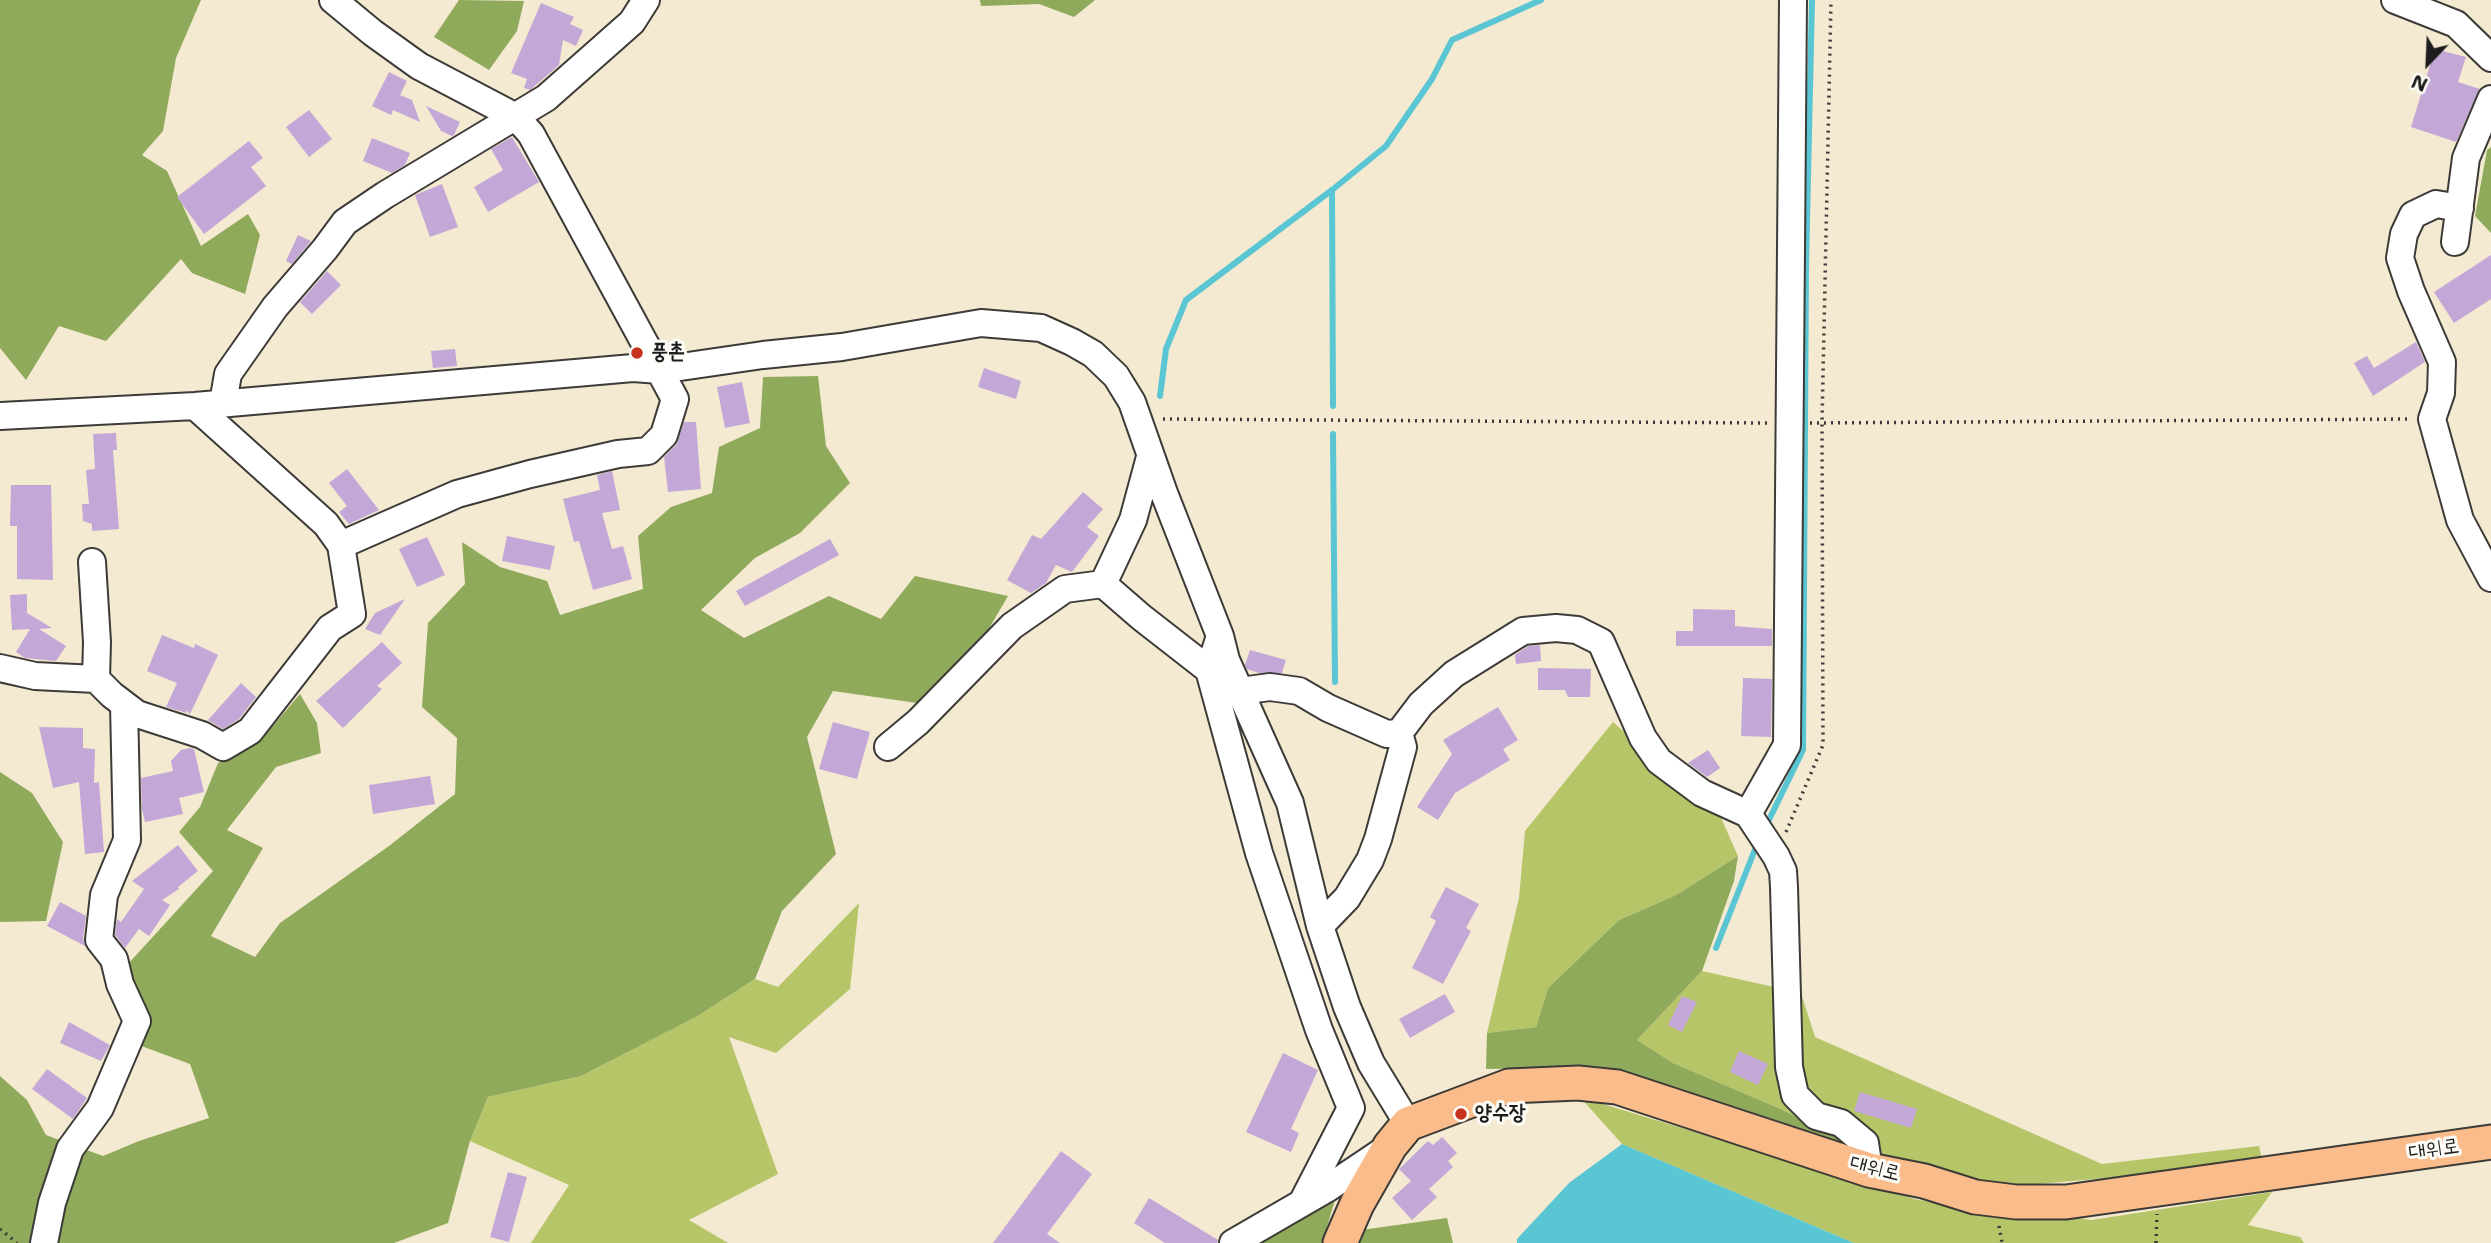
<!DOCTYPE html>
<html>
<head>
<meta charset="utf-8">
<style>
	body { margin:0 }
	#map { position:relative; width:2491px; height:1243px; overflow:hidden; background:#f4e9d1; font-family:"Shantell Sans",sans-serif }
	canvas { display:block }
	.north { position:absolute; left:2393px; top:28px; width:70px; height:70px; -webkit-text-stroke:5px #fdfcf7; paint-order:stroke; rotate:203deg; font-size:19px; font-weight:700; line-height:28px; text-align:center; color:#1c1c1c }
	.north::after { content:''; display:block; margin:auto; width:24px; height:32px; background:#1c1c1c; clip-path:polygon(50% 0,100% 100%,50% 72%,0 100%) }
</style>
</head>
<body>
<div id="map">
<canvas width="2491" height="1243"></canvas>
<div class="north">N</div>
</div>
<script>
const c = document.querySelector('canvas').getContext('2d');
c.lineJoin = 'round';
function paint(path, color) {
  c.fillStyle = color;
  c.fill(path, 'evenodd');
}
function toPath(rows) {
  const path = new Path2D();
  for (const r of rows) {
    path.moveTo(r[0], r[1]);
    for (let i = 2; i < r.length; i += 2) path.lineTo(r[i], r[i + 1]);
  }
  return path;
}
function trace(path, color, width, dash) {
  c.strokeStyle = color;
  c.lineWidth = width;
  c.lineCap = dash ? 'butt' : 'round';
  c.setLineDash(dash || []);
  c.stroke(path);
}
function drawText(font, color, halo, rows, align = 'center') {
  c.font = font + ' "Shantell Sans","Poor Story",sans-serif';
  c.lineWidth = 6;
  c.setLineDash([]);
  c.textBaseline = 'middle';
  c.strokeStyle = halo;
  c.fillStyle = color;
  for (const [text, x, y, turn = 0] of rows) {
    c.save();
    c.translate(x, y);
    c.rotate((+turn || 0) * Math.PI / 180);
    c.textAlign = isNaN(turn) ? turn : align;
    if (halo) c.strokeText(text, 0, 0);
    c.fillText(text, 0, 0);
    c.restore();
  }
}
const green = toPath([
	[1613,722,1721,818,1738,856,1676,895,1619,920,1548,988,1536,1027,1487,1033,1519,898,1525,831],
	[859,903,850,989,776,1053,729,1037,778,1174,689,1220,728,1243,531,1243,569,1185,470,1141,488,1097,581,1076,696,1017,755,979,778,987],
	[1702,971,1801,993,1815,1037,2102,1164,2259,1146,2263,1164,2005,1187,1891,1159,1843,1141,1783,1110,1673,1063,1637,1040],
	[1580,1097,1918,1200,2092,1220,2272,1192,2248,1225,2300,1237,2304,1243,1854,1243,1622,1144]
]);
const forest = toPath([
	[0,0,201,0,176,58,163,131,142,155,167,171,201,246,248,214,260,235,245,294,192,273,181,259,106,341,59,326,26,380,0,348],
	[459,0,524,1,517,31,489,70,434,37],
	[980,0,1095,0,1074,17,1039,4,981,6],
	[2491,147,2491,233,2475,216,2487,150],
	[818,376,826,446,850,483,800,533,755,558,701,610,744,638,829,596,881,619,915,576,1008,596,987,632,924,704,833,691,807,737,836,854,782,911,755,979,696,1017,581,1076,488,1097,470,1141,448,1223,394,1243,0,1243,0,1076,27,1100,46,1135,103,1156,139,1141,209,1118,190,1064,136,1044,128,964,213,871,179,832,200,807,218,763,258,743,300,694,317,723,321,753,276,767,227,830,263,848,211,936,255,957,280,923,389,846,455,794,457,738,422,707,428,623,465,584,462,542,500,567,547,581,560,615,643,589,638,536,671,507,712,493,719,447,760,428,763,377],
	[0,772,32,793,63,842,46,921,0,922],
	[1738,856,1734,881,1702,971,1637,1040,1673,1063,1783,1110,1843,1141,1812,1137,1556,1068,1486,1069,1487,1033,1536,1027,1548,988,1619,920,1676,895],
	[1335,1200,1322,1243,1252,1243,1255,1240],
	[1447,1218,1453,1243,1355,1243,1361,1230]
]);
const water = toPath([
	[1622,1144,1854,1243,1517,1243,1517,1239,1569,1183]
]);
const stream = toPath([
	[1332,190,1333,406],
	[1160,396,1166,349,1186,300,1332,190,1386,146,1432,79,1452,40,1541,0],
	[1333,434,1335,682],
	[1766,826,1803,750,1806,266,1812,0],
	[1716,948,1758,842]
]);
const building = toPath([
	[541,3,574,17,570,24,583,30,576,46,563,40,559,65,530,90,524,88,527,79,511,73],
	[2435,49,2466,57,2458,82,2480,89,2456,142,2411,127],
	[389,72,407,81,400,95,412,100,420,122,393,110,391,115,372,106],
	[426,106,460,122,454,135,452,136,441,131],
	[309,110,332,139,309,157,286,127],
	[512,137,539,182,488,212,474,187,503,170,491,149],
	[372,138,410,153,405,165,392,173,363,161],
	[249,141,263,158,251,167,266,186,204,234,177,197],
	[442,184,458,227,430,237,415,195],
	[298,235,311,241,292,264,286,261],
	[2491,255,2491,299,2454,323,2434,292],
	[327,271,341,285,312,314,300,302],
	[2416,342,2425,362,2373,396,2354,363,2367,356,2374,368],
	[455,349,457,366,433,368,431,351],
	[984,368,1021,381,1016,399,978,387],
	[742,382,750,423,725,428,717,387],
	[684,422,696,422,701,489,668,492,664,457,677,444],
	[116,433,117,450,113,450,119,529,92,531,92,524,83,521,82,504,89,504,86,470,95,469,93,434],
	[347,469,379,510,349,524,339,512,347,506,329,483],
	[612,471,620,510,602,513,612,549,623,546,632,579,593,590,579,541,574,542,563,499,600,490,597,475],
	[11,485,51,485,53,580,17,579,17,526,10,526],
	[1083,492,1103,509,1087,527,1099,536,1072,572,1056,565,1046,583,1031,593,1007,580,1032,535,1041,539],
	[507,536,555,546,550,570,502,561],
	[427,537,445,575,417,587,399,549],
	[830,539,839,555,745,606,736,591],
	[27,594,27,613,52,628,39,629,66,646,56,661,25,658,16,652,30,629,12,630,10,595],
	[405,599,380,635,365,629,375,613],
	[1693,609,1735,610,1735,626,1772,629,1772,646,1676,646,1676,631,1693,631],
	[162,635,194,648,195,644,218,655,190,714,186,710,187,713,166,707,177,683,147,671],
	[382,642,402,663,377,686,382,689,343,728,316,701],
	[1540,645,1541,661,1516,664,1515,655,1528,646],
	[1250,650,1286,660,1282,673,1259,673,1247,669,1245,665],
	[1538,668,1591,669,1590,697,1568,697,1565,690,1538,690],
	[1743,678,1772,679,1771,737,1741,736],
	[241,683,256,697,239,719,223,729,208,720],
	[1498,707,1518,740,1503,749,1510,760,1455,793,1438,820,1417,807,1452,754,1443,740],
	[833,722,870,732,857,779,819,769],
	[39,727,83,728,83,748,95,749,94,783,99,782,104,852,85,854,79,782,53,788],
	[190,748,194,749,204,792,179,798,183,814,145,822,142,809,141,778,173,771,171,761,181,750],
	[1708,750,1720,768,1707,777,1688,763],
	[430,776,435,804,373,814,369,785],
	[178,845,198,871,178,887,179,889,162,900,170,905,149,936,139,929,125,948,115,935,117,919,121,922,144,889,132,881],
	[1446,887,1479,904,1466,928,1471,931,1443,984,1412,968,1436,921,1430,917],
	[60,902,86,916,83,938,85,946,47,926],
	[1445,994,1455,1012,1410,1038,1399,1019],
	[1682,996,1697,1002,1682,1032,1668,1025],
	[69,1022,110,1045,101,1061,60,1043],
	[1739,1051,1768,1064,1758,1085,1730,1072],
	[1283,1053,1318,1070,1291,1129,1299,1133,1291,1152,1246,1132],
	[47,1069,87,1098,73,1119,32,1089],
	[1860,1092,1917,1109,1911,1128,1854,1111],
	[1442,1137,1457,1153,1448,1161,1453,1167,1429,1189,1437,1197,1412,1220,1392,1198,1411,1181,1399,1169,1428,1141,1433,1145],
	[1061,1151,1092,1174,1047,1234,1060,1243,993,1243],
	[508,1172,527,1177,509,1242,490,1237],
	[1149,1198,1218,1240,1217,1243,1165,1243,1134,1223]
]);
const path = toPath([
	[1163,419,1768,423],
	[1810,423,2411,419],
	[1786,832,1823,745,1822,423,1831,0],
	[1999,1226,2002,1243],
	[0,1229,17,1243],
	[2156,1243,2157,1214]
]);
const minor = toPath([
	[333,0,373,33,419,66,516,117,531,134,675,399,664,435,648,451,618,454,530,474,457,494,341,545],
	[2395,0,2456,24,2491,58],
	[2460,208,2436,204,2413,215,2404,234,2400,258,2411,291,2442,362,2441,393,2432,419,2460,520,2491,578],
	[2455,242,2466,158,2491,99],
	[223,403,228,374,275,307,325,249,345,222,385,195,546,98,632,22,646,0],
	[0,416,195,406,633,368,660,370,763,355,842,347,981,323,1041,328,1072,342,1093,354,1116,376,1132,402,1164,493,1220,636,1226,660,1290,803,1320,926,1347,1007,1371,1063,1408,1124],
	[92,562,97,642,96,679],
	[1103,584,1133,520,1150,457],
	[1220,636,1209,670,1259,853,1319,1030,1351,1108,1302,1203],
	[0,668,35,676,96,679,112,695,137,714,202,735,223,747,250,731,330,628,352,614,341,545,326,524,195,406],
	[1240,691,1270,687,1299,691,1328,708,1387,734,1399,733,1421,704,1454,674,1523,631,1556,628,1577,630,1601,642,1643,738,1659,761,1702,793,1748,814,1776,856,1783,871,1784,887,1789,1067,1795,1095,1816,1116,1841,1123,1865,1143,1869,1170],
	[888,747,918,722,1012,626,1065,589,1103,584,1141,617,1209,670],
	[1748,814,1787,745,1793,0],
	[1320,926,1347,898,1370,860,1378,839,1403,747,1399,733],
	[44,1243,52,1203,70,1149,100,1108,137,1021,120,984,114,959,99,940,104,895,127,840,124,705],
	[1233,1243,1328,1188,1389,1147]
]);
const major = toPath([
	[1340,1243,1357,1204,1390,1146,1408,1124,1509,1086,1578,1083,1617,1087,1869,1170,1924,1181,1975,1197,2016,1202,2066,1202,2491,1142]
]);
const markers = [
	[637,353,7,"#c8321e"],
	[1461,1114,7,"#c8321e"]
];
const poiNames = [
	["풍촌",651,353],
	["양수장",1475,1114]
];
const streetNames = [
	["대위로",2434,1150,-8],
	["대위로",1875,1169,14]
];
paint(green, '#b5c567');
paint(forest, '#90aa5c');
paint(water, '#5ac6d3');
trace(stream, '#5ac6d3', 6);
paint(building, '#c3a8d7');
trace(minor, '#3c3b37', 30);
trace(major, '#3c3b37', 37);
trace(path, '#3c3b37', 3.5, [2, 5]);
trace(minor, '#fff', 26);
trace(major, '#f9bc8a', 33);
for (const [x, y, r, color] of markers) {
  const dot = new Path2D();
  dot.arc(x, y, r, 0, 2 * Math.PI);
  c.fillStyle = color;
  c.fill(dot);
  trace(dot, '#fdfcf7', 2.5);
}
drawText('bold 21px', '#1c1c1c', '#fdfcf7', poiNames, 'left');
drawText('21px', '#1c1c1c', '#fdfcf7', streetNames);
</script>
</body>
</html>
